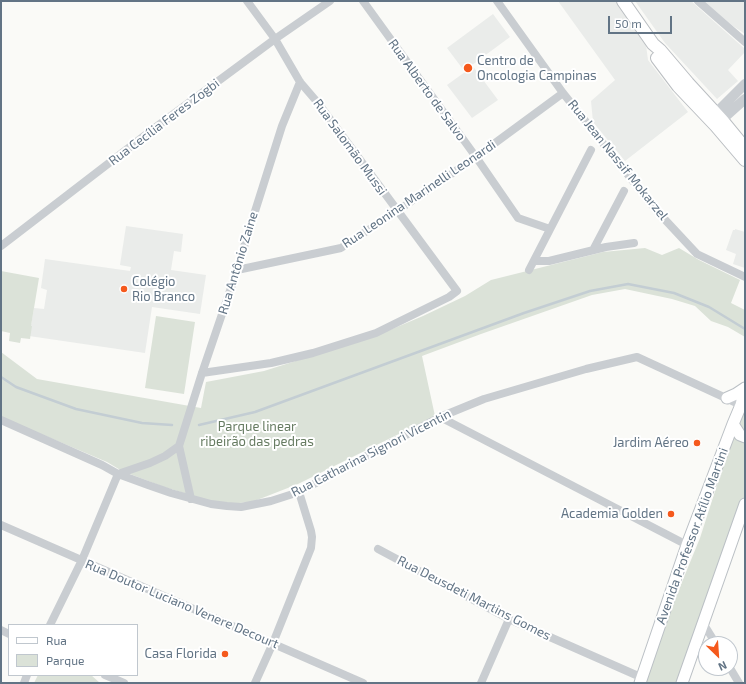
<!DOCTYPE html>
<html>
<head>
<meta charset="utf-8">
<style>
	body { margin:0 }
	#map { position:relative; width:746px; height:684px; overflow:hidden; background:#fafaf7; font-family:"Exo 2",sans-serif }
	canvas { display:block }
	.frame { position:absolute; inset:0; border:2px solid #627485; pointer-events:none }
	.legend { position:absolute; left:8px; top:624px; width:130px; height:52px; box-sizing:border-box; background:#fff; border:1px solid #c0c7ce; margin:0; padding:5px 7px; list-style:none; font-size:12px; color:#627485 }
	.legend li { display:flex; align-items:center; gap:8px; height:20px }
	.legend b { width:20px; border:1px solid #c0c7ce }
	.north { position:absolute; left:698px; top:636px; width:40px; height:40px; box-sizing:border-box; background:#fff; border:1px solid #c0c7ce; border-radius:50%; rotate:155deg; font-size:11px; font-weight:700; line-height:16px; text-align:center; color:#627485 }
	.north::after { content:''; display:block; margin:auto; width:14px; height:18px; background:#f5591c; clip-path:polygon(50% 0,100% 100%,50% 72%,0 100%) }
	.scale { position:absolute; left:608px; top:16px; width:64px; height:18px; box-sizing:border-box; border:2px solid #627485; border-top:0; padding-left:5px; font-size:12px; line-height:14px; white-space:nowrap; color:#627485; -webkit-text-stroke:3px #fff; paint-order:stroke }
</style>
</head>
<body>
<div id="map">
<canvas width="746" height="684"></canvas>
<div class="frame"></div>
<ul class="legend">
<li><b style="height:5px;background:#fff"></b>Rua</li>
<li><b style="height:11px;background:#dbe2d8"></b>Parque</li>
</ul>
<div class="north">N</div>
<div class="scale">50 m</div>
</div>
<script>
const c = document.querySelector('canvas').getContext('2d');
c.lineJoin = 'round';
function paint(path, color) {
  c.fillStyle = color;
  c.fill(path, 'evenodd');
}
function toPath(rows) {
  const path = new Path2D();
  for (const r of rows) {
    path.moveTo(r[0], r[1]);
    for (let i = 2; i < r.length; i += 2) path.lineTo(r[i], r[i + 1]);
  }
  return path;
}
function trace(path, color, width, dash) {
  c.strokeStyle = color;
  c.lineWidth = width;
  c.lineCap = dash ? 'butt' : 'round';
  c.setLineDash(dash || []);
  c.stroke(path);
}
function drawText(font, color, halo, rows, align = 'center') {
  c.font = font + ' "Exo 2",sans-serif';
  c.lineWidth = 4;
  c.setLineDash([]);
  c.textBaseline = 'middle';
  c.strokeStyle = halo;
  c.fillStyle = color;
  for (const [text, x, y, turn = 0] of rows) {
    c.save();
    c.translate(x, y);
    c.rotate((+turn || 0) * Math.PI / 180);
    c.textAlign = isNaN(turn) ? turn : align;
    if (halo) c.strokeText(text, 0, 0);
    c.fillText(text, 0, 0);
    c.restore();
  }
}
const built = toPath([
	[558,1,617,1,646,45,648,60,688,112,625,161,593,122,591,101,615,80],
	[635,1,691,1,745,49,745,52,728,70,738,81,717,99,665,43],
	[703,1,745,1,745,34,733,26],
	[493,14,510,37,472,65,498,100,472,118,447,85,465,72,447,48],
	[126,226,183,234,181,252,174,251,171,270,206,275,200,314,152,307,145,353,29,336,34,308,44,309,47,290,41,288,45,259,130,271,131,267,120,265],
	[735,229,745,232,745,268,733,264,736,254,726,250,733,230,735,230]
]);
const green = toPath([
	[645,248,662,255,679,248,699,260,740,280,731,303,745,310,745,337,728,327,711,321,695,306,672,299,625,289,592,295,481,334,422,356,435,416,298,484,252,502,227,504,211,501,164,487,122,471,107,462,1,417,1,352,37,379,201,408,206,382,264,371,378,335,423,316,465,296,491,280,603,252],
	[1,271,39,278,31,326,32,326,30,339,21,338,20,343,9,341,10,333,1,331],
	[156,316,195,322,184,394,145,388],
	[745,398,745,500,681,683,645,683,671,609,700,538],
	[38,675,91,675,100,683,34,683]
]);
const stream = toPath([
	[1,377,16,387,76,409,142,423,172,425],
	[199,425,255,412,524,313,590,291,628,284,674,293,709,307,745,329]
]);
const minor = toPath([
	[363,1,476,157,518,218,550,229],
	[497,1,563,93,656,210,697,254,745,277],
	[698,1,745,42],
	[1,246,152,130,275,39,330,1],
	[593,250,624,191],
	[534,261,549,261,606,247,634,243],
	[237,270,341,248,397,211,476,157,563,93],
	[529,270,591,150],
	[202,373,271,363,313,353,376,333,449,297,457,291,318,103,300,82,275,39,247,1],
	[440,417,687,545],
	[1,420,102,465,118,474,148,485,171,493,211,504,227,506,241,507,271,501,299,492,440,417,484,399,586,369,637,357,741,405],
	[118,474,150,463,165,456,179,446],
	[191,499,179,446,202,373,237,270,251,224,282,126,300,82],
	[1,525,363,683],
	[378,549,509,619,636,675],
	[703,623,716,644],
	[50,625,82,560,118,474],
	[1,630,9,634],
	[730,668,739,683],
	[105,675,124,683],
	[24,683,27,675],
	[255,683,273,643,311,548,312,537,311,531,299,492],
	[481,683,509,619]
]);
const tertiary = toPath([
	[711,118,745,84],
	[717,124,745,99]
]);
const secondary = toPath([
	[727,398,736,394,745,388],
	[733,424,740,435,745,437],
	[640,683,687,545,733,424,741,405,745,388],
	[682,683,745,504]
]);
const primary = toPath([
	[623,1,653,44,660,50,688,83,722,120,745,148],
	[657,58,678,86,716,126,745,160]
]);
const markers = [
	[468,68,5,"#f5591c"],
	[124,289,4,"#f5591c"],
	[697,443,4,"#f5591c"],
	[671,514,4,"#f5591c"],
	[225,654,4,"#f5591c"]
];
const poiNames = [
	["Centro de",477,61,"left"],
	["Oncologia Campinas",477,76,"left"],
	["Colégio",132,282,"left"],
	["Rio Branco",132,297,"left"],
	["Jardim Aéreo",689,443],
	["Academia Golden",663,514],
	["Casa Florida",217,654]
];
const streetNames = [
	["Rua Alberto de Salvo",427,90,54],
	["Rua Cecília Feres Zogbi",164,122,-37],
	["Rua Salomão Mussi",350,147,54],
	["Rua Jean Nassif Mokarzel",618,160,51],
	["Rua Leonina Marinelli Leonardi",419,194,-34],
	["Rua Antônio Zaine",238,263,-73],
	["Rua Catharina Signori Vicentin",371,453,-27],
	["Avenida Professor Atílio Martini",692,536,-70],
	["Rua Deusdeti Martins Gomes",474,598,27],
	["Rua Doutor Luciano Venere Decourt",182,604,23]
];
const parkNames = [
	["Parque linear",257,427],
	["ribeirão das pedras",257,442]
];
paint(built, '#eaecea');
paint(green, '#dbe2d8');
trace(stream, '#c3cdd3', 2.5);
trace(secondary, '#bbc0c5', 13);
trace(primary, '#babec2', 14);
trace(minor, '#c9cdd1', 8);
trace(tertiary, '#c9cdd1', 10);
trace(secondary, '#fff', 11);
trace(primary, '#fff', 12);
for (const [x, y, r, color] of markers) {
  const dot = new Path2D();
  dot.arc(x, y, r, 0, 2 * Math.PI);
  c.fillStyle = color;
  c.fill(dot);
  trace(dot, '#fff', 1.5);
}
drawText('13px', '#627485', '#fff', poiNames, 'right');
drawText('13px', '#627485', '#fff', streetNames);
drawText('13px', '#667b61', '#fff', parkNames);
</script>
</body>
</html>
